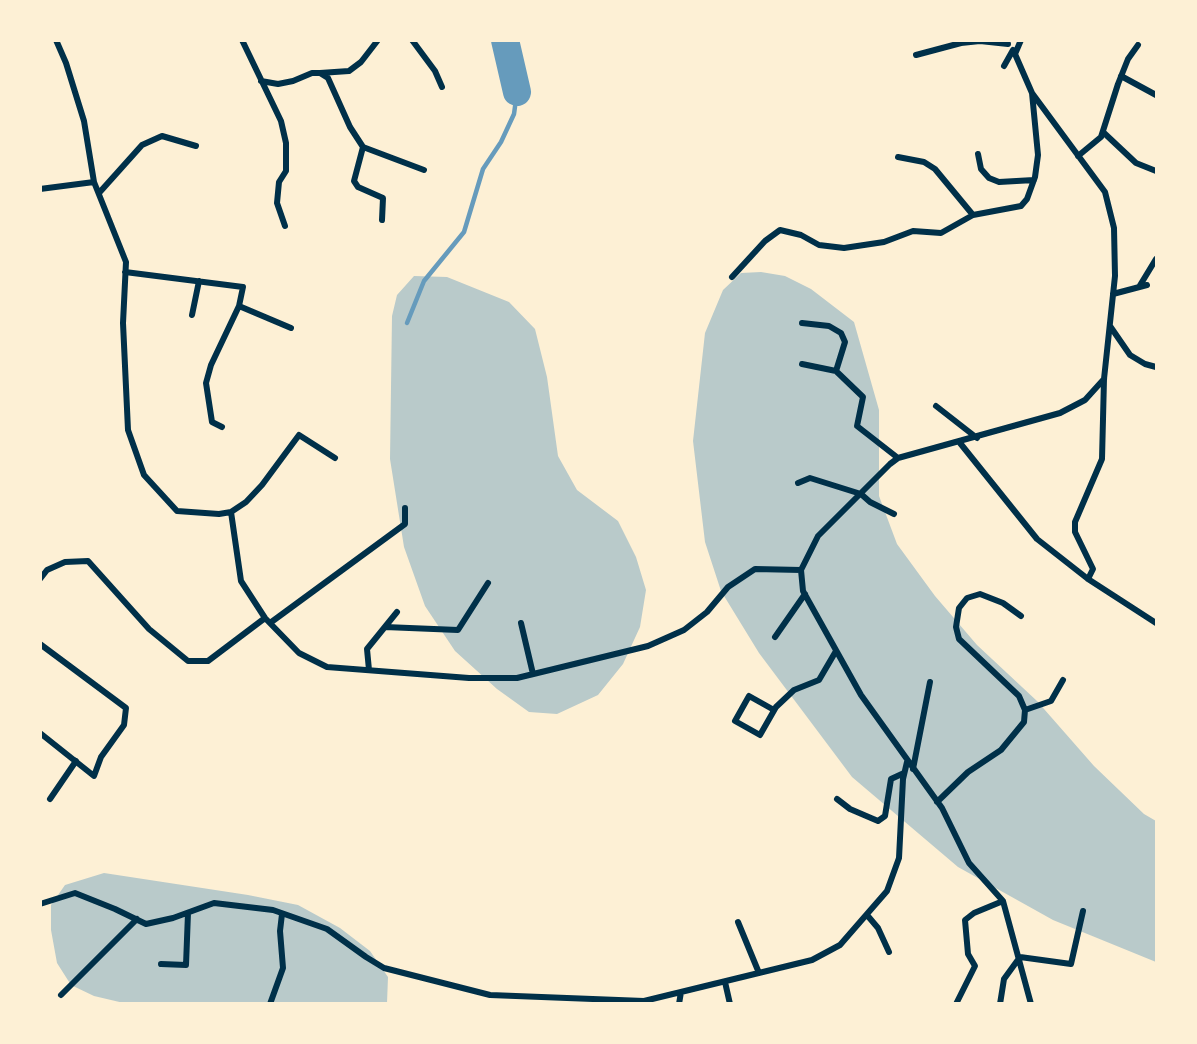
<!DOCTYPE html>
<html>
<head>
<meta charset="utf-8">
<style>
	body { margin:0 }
	#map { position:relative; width:1197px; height:1044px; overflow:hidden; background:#fdf0d5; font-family:Bitter,serif }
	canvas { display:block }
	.frame { position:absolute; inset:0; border:42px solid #fdf0d5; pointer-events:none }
</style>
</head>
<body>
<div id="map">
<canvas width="1197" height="1044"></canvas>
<div class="frame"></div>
</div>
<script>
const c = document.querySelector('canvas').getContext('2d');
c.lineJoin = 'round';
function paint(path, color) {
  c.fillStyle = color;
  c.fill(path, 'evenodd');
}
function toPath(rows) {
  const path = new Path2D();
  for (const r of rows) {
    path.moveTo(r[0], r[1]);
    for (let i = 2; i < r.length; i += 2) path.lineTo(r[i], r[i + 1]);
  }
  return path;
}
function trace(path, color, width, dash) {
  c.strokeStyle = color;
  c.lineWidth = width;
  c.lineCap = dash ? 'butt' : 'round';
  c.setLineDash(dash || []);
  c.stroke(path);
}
const green = toPath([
	[761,272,785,276,811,289,854,322,879,410,879,496,897,544,935,596,977,645,1037,701,1094,766,1144,814,1156,821,1156,962,1053,920,958,867,852,777,759,653,721,591,705,542,693,441,705,333,723,290,741,273],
	[414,276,447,277,509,302,535,329,547,377,558,456,577,490,618,521,636,557,646,590,640,627,623,664,598,695,557,714,529,712,497,689,455,651,425,606,404,547,390,459,392,316,397,295],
	[104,873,248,895,298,905,340,928,370,951,388,977,387,1003,128,1004,94,996,71,985,57,963,51,930,51,905,65,885]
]);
const stream = toPath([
	[407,323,424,281,464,232,483,169,501,142,514,114,517,92]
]);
const river = toPath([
	[505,40,517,92]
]);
const minor = toPath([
	[56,40,66,63,84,121,94,182,126,262,123,323,128,430,144,475,177,511,219,514,231,512,241,581,265,618,299,653,327,667,469,678,517,678,648,646,684,630,707,612,728,587,755,569,801,570],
	[242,40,281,121,286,143,286,171,279,182,277,203,285,226],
	[412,40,435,71,442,87],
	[1021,40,1015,54,1032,93,1105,192,1114,228,1115,276,1104,379,1102,459,1075,522,1075,532,1093,569,1088,579],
	[916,55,961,43,980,41,1008,44],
	[1004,66,1013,50],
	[320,73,349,71,361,62,378,40],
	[1121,76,1156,95],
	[261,81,278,84,293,81,312,73,320,73,328,78,350,127,363,147,424,170],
	[1103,132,1136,163,1156,171],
	[363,147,354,181,358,187,383,198,382,220],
	[978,154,981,169,989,178,999,182,1034,180],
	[1078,156,1101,137,1118,84,1128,59,1138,45],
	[898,157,924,162,935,169,973,215],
	[40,189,94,182],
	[99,193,142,145,162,136,196,146],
	[125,272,243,287,239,306,211,365,206,383,212,422,222,427],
	[732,277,765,241,780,230,801,235,819,245,844,248,884,242,913,231,941,233,973,215,1021,206,1027,199,1035,177,1038,155,1032,93],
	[1139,287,1156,259],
	[1113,294,1147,285],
	[239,306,291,328],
	[192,315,199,281],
	[802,323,829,326,841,333,845,342,836,371],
	[1110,326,1130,355,1145,364,1156,367],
	[802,364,836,371,863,397,857,426,898,458],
	[936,406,977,438],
	[960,443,1037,539,1088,579,1156,623],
	[798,483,810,478,861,494,870,502,894,514],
	[231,512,246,502,262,485,299,435,335,458],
	[40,579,47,570,65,562,88,561,149,629,188,661,208,661,265,618],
	[270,623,405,524,405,508],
	[521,623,533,674],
	[385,627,458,630,488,583],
	[775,637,805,594],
	[40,644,126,708,124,725,101,757,94,776,40,733],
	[369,670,367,649,397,612],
	[774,710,749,696,735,721,760,735,776,707,794,690,819,680,836,651],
	[1025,710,1051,701,1063,680],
	[913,769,930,682],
	[50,799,76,761],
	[837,799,850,809,878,821,885,816,891,779,904,773],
	[937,802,968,772,1001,750,1024,722,1025,710,1019,696,959,639,956,627,959,608,967,598,980,594,1003,603,1021,616],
	[40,904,75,893,115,909,146,924,173,918,214,903,273,910,327,929,366,957,384,968,490,995,644,1001,812,960,840,945,887,891,899,858,903,779,907,762],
	[867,915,878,928,889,952],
	[738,922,759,973],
	[161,964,186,965,188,913],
	[725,982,730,1004],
	[61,995,137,919],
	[270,1004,283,968,280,931,282,914],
	[679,1004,681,992],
	[956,1004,975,966,968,954,965,920,974,913,1003,901],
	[1000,1004,1004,979,1020,957,1071,964,1083,911],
	[1031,1004,1003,901,969,863,942,808,861,695,803,591,801,570,818,536,890,464,898,458,1060,413,1085,400,1104,379]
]);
paint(green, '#b9caca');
trace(stream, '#669bbc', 4.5);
trace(river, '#669bbc', 28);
trace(minor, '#003049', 6);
</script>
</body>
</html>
